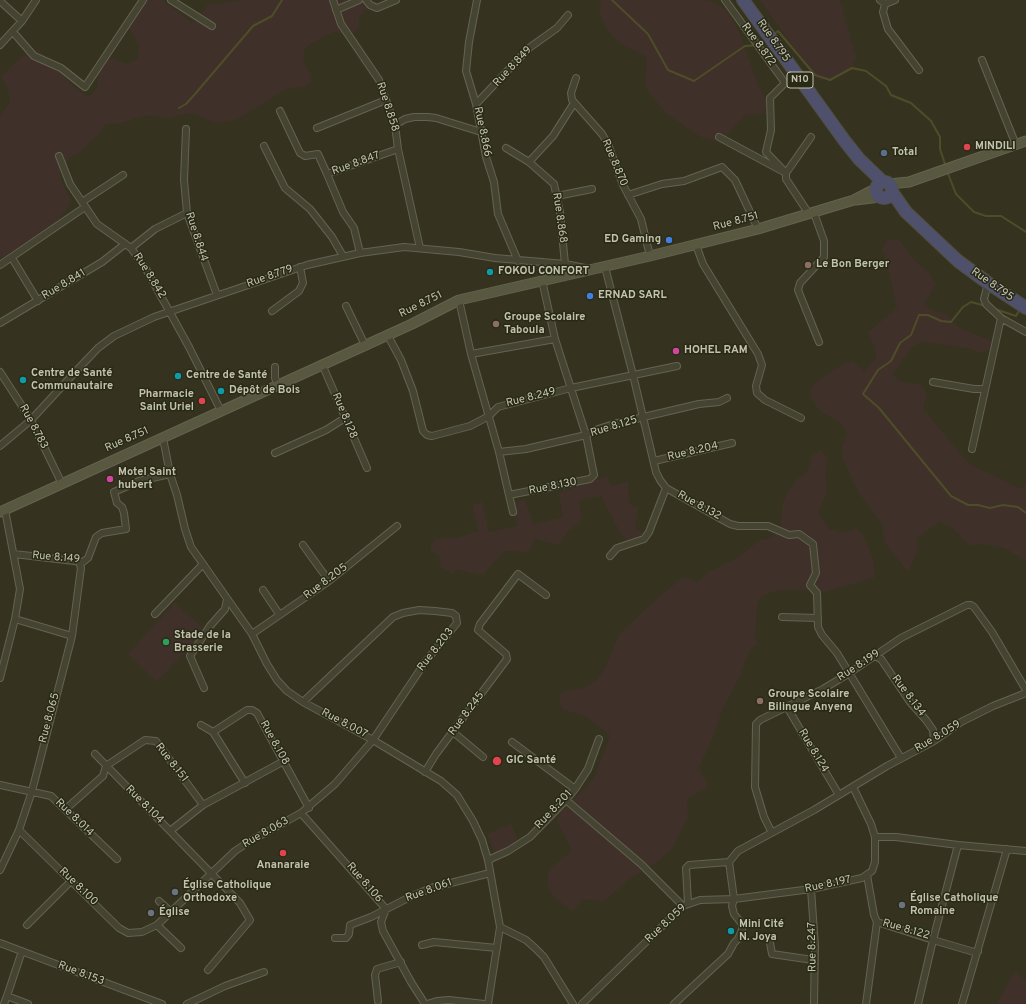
<!DOCTYPE html>
<html>
<head>
<meta charset="utf-8">
<style>
	body { margin:0 }
	canvas { display:block; background:#35331f }
</style>
</head>
<body>
<canvas width="1026" height="1004"></canvas>
<script>
const c = document.querySelector('canvas').getContext('2d');
c.lineJoin = 'round';
function paint(path, color) {
  c.fillStyle = color;
  c.fill(path, 'evenodd');
}
function toPath(rows) {
  const path = new Path2D();
  for (const r of rows) {
    if (r.length === 3) {
      path.moveTo(r[0] + r[2], r[1]);
      path.arc(r[0], r[1], r[2], 0, 2 * Math.PI);
      continue;
    }
    path.moveTo(r[0], r[1]);
    for (let i = 2; i < r.length; i += 2) path.lineTo(r[i], r[i + 1]);
  }
  return path;
}
function trace(path, color, width, dash) {
  c.strokeStyle = color;
  c.lineWidth = width;
  c.lineCap = dash ? 'butt' : 'round';
  c.setLineDash(dash || []);
  c.stroke(path);
}
function drawText(font, color, halo, rows, align = 'center') {
  c.font = font + ' Overpass,sans-serif';
  c.lineWidth = 3;
  c.setLineDash([]);
  c.textBaseline = 'middle';
  c.strokeStyle = halo;
  c.fillStyle = color;
  for (const [text, x, y, turn = 0] of rows) {
    c.save();
    c.translate(x, y);
    c.rotate((+turn || 0) * Math.PI / 180);
    c.textAlign = isNaN(turn) ? turn : align;
    if (halo) c.strokeText(text, 0, 0);
    c.fillText(text, 0, 0);
    c.restore();
  }
}
const green = toPath([
	[141,0,162,0,192,23,199,19,209,3,219,4,240,0,364,0,368,6,359,18,359,28,351,35,347,36,335,31,310,44,304,50,303,62,312,76,310,82,305,87,286,89,239,118,232,121,215,123,199,115,191,113,168,118,147,115,120,123,106,124,98,135,78,153,70,158,60,171,60,178,71,201,67,209,54,226,20,249,0,259,0,115,10,103,8,89,1,76,18,60,28,53,39,50,71,84,85,95,91,96,98,86,98,65,108,58,126,64,133,62,138,58,139,45,129,29,128,21,132,9],
	[601,0,703,0,711,1,723,8,730,15,740,34,758,86,766,99,767,104,764,112,761,114,745,115,724,138,717,142,699,136,666,113,649,93,645,83,647,62,646,56,618,42,607,29,599,11],
	[760,0,840,0,856,57,852,68,832,80,820,80,811,72],
	[888,239,899,240,917,263,929,273,936,284,924,304,933,311,947,314,959,328,992,341,989,350,981,353,968,348,921,342,913,346,892,374,901,382,921,385,927,394,923,409,969,464,1021,489,1026,485,1026,561,1005,548,983,544,969,545,954,529,940,521,916,539,918,549,909,571,907,571,885,543,882,523,859,493,843,460,842,447,847,433,840,422,823,413,816,406,810,396,811,388,817,381,846,363,853,361,864,372,876,358,875,348,868,332,897,308,887,263,882,249],
	[821,450,828,460,825,471,827,491,818,514,829,529,843,533,857,528,864,536,873,559,875,577,825,592,792,589,775,591,760,597,757,608,755,640,758,642,751,649,746,658,741,674,722,710,714,735,700,765,700,772,707,782,708,787,689,797,687,802,688,818,673,847,657,862,631,878,604,901,584,899,573,910,569,909,553,896,547,885,549,870,572,850,558,822,558,815,593,780,610,738,609,734,585,716,562,709,560,704,560,694,564,691,584,688,595,682,605,669,619,635,651,604,679,580,687,578,697,583,707,573,737,558,760,540,772,538,781,525,782,508,786,495,796,480,808,471,812,456],
	[607,476,611,486,628,482,629,504,638,508,635,528,643,533,641,539,632,542,626,540,616,525,601,496,579,500,582,520,568,532,559,545,534,539,529,552,504,551,483,575,456,569,453,573,441,567,440,557,431,550,431,544,436,540,459,537,479,531,472,505,482,502,489,532,518,526,513,503,525,499,533,524,563,517,559,493],
	[175,603,205,630,157,682,128,654],
	[511,824,518,841,495,854,487,834],
	[1016,972,1026,981,1026,1004,997,1004,1009,981]
]);
const stream = toPath([
	[612,0,648,34,668,70,694,81,745,46,758,45,766,39],
	[773,35,778,31,815,75,830,80,852,68,866,71,886,86,891,95,911,103,931,121,940,137,940,149,946,167],
	[179,108,186,104,195,94,253,26,272,16,282,0],
	[947,171,956,194,974,212,986,216,1001,216,1026,232],
	[986,306,971,302,963,307,951,322,941,321,928,315,919,315,911,335,900,343,891,361,878,370,863,394,879,408,951,496,968,505,978,505,990,508,1003,505,1018,507,1026,513],
	[995,309,1016,316,1020,309]
]);
const street = toPath([
	[171,0,212,26],
	[333,0,341,24,379,80,386,100,395,125,398,149,420,248],
	[366,0,370,5,377,8,396,0],
	[477,0,469,42,466,71,476,104,486,157,494,182,498,214,518,261],
	[725,0,785,83,770,98,771,130,766,152,786,173,786,179,809,214],
	[880,0,885,4,895,0],
	[0,1,22,21],
	[885,4,883,12,888,29,919,70],
	[336,10,359,0],
	[13,32,34,56,61,68,85,87,143,0],
	[0,45,22,21,36,0],
	[982,60,1016,145],
	[576,78,571,93,572,100,602,134,608,144,623,185,641,219,650,256],
	[476,104,529,48,557,28,568,15],
	[280,111,300,153,305,156,318,154,327,174],
	[395,125,405,119,414,117,428,117,436,118,481,132],
	[317,128,386,100],
	[186,129,184,180,187,213,217,295],
	[719,137,786,173,811,137],
	[264,146,285,188,310,209,332,237,343,256],
	[506,148,529,162,554,184,560,212,565,264],
	[59,156,70,184,97,224,131,248,146,269,189,347,221,411],
	[529,162,553,136,574,103],
	[628,195,662,184,684,181,722,167,735,180,758,229],
	[557,196,592,189],
	[82,202,123,175],
	[814,213,824,241,824,257,800,283,798,290,819,342],
	[696,245,703,264,758,354,762,365,756,386,757,393,765,400,801,418],
	[131,248,155,229,187,213],
	[360,253,354,228,343,212,327,174,398,149],
	[12,258,38,301],
	[0,265,85,207],
	[605,267,633,375,656,472,660,480,666,488,730,524,738,526,768,526,789,535,799,534,813,544,816,573,810,585,817,593,818,627,822,635,837,653,901,758],
	[988,283,984,299,986,304,1001,318,1026,332],
	[459,300,471,354,499,452,509,495,590,479,594,475,586,435,555,339,542,280],
	[346,306,365,345],
	[272,311,299,291,303,283,300,267],
	[0,323,102,262,125,244],
	[387,334,401,360,413,391,423,431,427,435,432,436,470,426,489,416,498,407,571,388,677,366],
	[471,354,555,339],
	[322,364,367,468],
	[275,367,275,378,278,385],
	[0,372,31,420,62,484],
	[933,382,974,389,985,389],
	[163,438,170,474,177,495,185,529,191,547,252,634,267,664,277,680,287,691,303,702,373,740,441,781,457,795,473,821,482,840,488,860,500,927,488,1004],
	[0,446,31,420,78,369,98,348,114,336,154,317,307,265,360,253,404,247,459,252,495,258,565,264,590,269],
	[972,449,1001,318],
	[499,452,526,449,586,435,598,429,614,424,699,404,719,402,727,398],
	[275,453,326,430,345,418],
	[654,461,732,443],
	[509,495,513,512],
	[303,545,329,581],
	[14,554,83,562,88,558,96,537,102,533,126,529,124,513,122,507,117,503,114,492,139,481,170,474],
	[610,556,617,548,644,539,649,532,666,488],
	[263,590,279,614],
	[155,614,203,564],
	[782,617,818,618],
	[15,619,72,636],
	[252,634,329,581,397,526],
	[874,656,881,659,910,702,926,720,933,730,934,741],
	[0,678,15,619,20,589,5,510],
	[204,688,190,656,210,626,225,609,227,599],
	[787,707,839,795],
	[201,725,213,732],
	[453,732,483,757],
	[95,754,170,831,203,805],
	[425,772,436,754,507,659,506,654,478,630,480,624,518,574,546,595],
	[245,783,213,732,247,710,252,710,257,713,309,808],
	[0,785,51,796,117,859],
	[853,787,871,824,875,837],
	[575,789,588,769,599,739],
	[566,800,641,864,683,906],
	[67,810,68,807,103,776,106,766,145,740,156,741,203,805,284,761],
	[301,813,386,909,381,922,383,931,411,982,425,1004],
	[19,830,119,928,128,933,142,932,157,925],
	[170,831,240,903,250,920,208,970],
	[771,831,764,817,755,787,756,724,760,720,823,689,848,674,901,638,967,605,971,605,974,607,992,632,1026,690],
	[488,860,508,851,530,837,566,800,575,789,512,742],
	[0,870,19,830,32,791,72,636,81,568,79,562],
	[867,875,874,915,877,922,933,940,958,845],
	[811,889,815,946,814,1004],
	[159,901,171,912],
	[688,903,686,868,689,865,729,862],
	[27,925,71,881],
	[500,927,526,940,535,948,544,957,573,1004],
	[769,937,772,954,813,960],
	[335,938,346,938,349,934,350,925,371,917,408,898,431,888,490,873],
	[0,943,162,1004],
	[422,945,434,942,497,948],
	[181,948,157,925,235,851,250,841,301,813,335,784,373,740,426,661,457,623,456,616,452,613,435,611,419,610,403,613,393,617,303,702],
	[22,951,7,996,28,1004],
	[378,1001,375,975,377,969,401,962],
	[4,1004,7,996],
	[187,1004,225,986,264,972],
	[427,1004,437,1001,449,1000,484,1004],
	[582,1004,683,906,700,900,734,899,729,862,738,851,814,810,887,766,934,741,961,722,993,706,1026,693],
	[674,1004,728,954,734,943,738,939,742,930,742,924,734,914,732,906,734,899,811,889,862,878,872,871,875,862,875,837,896,837,958,845,1026,851],
	[866,1004,877,922],
	[918,1004,933,940,974,952,978,951],
	[962,1004,1007,849]
]);
const secondary = toPath([
	[889,184,909,182,1026,141],
	[856,200,880,197],
	[0,512,412,324,459,300,650,256,758,229,854,200,877,188]
]);
const highway = toPath([
	[743,0,844,140,859,159,883,182],
	[884,190,8],
	[892,192,906,212,958,261,988,283,1026,308]
]);
const markers = [
	[967,147,4,"#e0444e"],
	[884,153,4,"#5c6f8a"],
	[669,240,4,"#3f7fe0"],
	[808,265,4,"#8d6e63"],
	[490,272,4,"#0f9aa8"],
	[590,296,4,"#3f7fe0"],
	[496,324,4,"#8d6e63"],
	[676,351,4,"#d1479c"],
	[178,376,4,"#0f9aa8"],
	[23,380,4,"#0f9aa8"],
	[221,391,4,"#0f9aa8"],
	[202,401,4,"#e0444e"],
	[110,479,4,"#d1479c"],
	[166,642,4,"#2e9e5b"],
	[760,701,4,"#8d6e63"],
	[497,761,5,"#e0444e"],
	[283,853,4,"#e0444e"],
	[175,892,4,"#6b7280"],
	[902,905,4,"#6b7280"],
	[151,913,4,"#6b7280"],
	[731,931,4,"#0f9aa8"]
];
const shields = [
	[800,80,26]
];
const shieldNames = [
	["N10",800,80]
];
const streetNames = [
	["Rue 8.795",773,41,55],
	["Rue 8.872",758,45,54],
	["Rue 8.849",513,67,-47],
	["Rue 8.858",387,107,72],
	["Rue 8.866",482,132,78],
	["Rue 8.870",614,163,67],
	["Rue 8.847",356,164,-20],
	["Rue 8.868",559,218,82],
	["Rue 8.751",736,222,-15],
	["Rue 8.844",196,237,72],
	["Rue 8.842",149,276,58],
	["Rue 8.779",270,277,-19],
	["Rue 8.841",64,285,-31],
	["Rue 8.795",992,285,35],
	["Rue 8.751",421,305,-26],
	["Rue 8.249",531,398,-14],
	["Rue 8.128",344,416,67],
	["Rue 8.783",33,427,62],
	["Rue 8.125",614,427,-17],
	["Rue 8.751",127,440,-24],
	["Rue 8.204",693,452,-13],
	["Rue 8.130",553,487,-11],
	["Rue 8.132",699,506,29],
	["Rue 8.149",56,558,5],
	["Rue 8.205",326,582,-37],
	["Rue 8.203",436,650,-52],
	["Rue 8.199",859,666,-33],
	["Rue 8.134",908,696,53],
	["Rue 8.245",467,714,-53],
	["Rue 8.065",50,718,-75],
	["Rue 8.007",344,724,28],
	["Rue 8.059",938,737,-31],
	["Rue 8.108",274,743,61],
	["Rue 8.124",813,751,59],
	["Rue 8.151",171,763,52],
	["Rue 8.104",144,805,45],
	["Rue 8.201",554,810,-47],
	["Rue 8.014",74,818,44],
	["Rue 8.063",266,833,-30],
	["Rue 8.106",364,883,49],
	["Rue 8.197",828,885,-12],
	["Rue 8.100",78,887,44],
	["Rue 8.061",429,891,-20],
	["Rue 8.059",666,924,-43],
	["Rue 8.122",906,930,16],
	["Rue 8.247",813,947,-91],
	["Rue 8.153",81,974,21]
];
const poiNames = [
	["MINDILI",975,147],
	["Total",892,153],
	["ED Gaming",661,240,"right"],
	["Le Bon Berger",816,265],
	["FOKOU CONFORT",498,272],
	["ERNAD SARL",598,296],
	["Groupe Scolaire",504,318],
	["Taboula",504,331],
	["HOHEL RAM",684,351],
	["Centre de Santé",31,374],
	["Communautaire",31,387],
	["Centre de Santé",186,376],
	["Dépôt de Bois",229,391],
	["Pharmacie",194,395,"right"],
	["Saint Uriel",194,408,"right"],
	["Motel Saint",118,473],
	["hubert",118,486],
	["Stade de la",174,636],
	["Brasserie",174,649],
	["Groupe Scolaire",768,695],
	["Bilingue Anyeng",768,708],
	["GIC Santé",506,761],
	["Ananaraie",283,866,"center"],
	["Église Catholique",183,886],
	["Orthodoxe",183,899],
	["Église Catholique",910,899],
	["Romaine",910,912],
	["Église",159,913],
	["Mini Cité",739,925],
	["N. Joya",739,938]
];
paint(green, '#3f3029');
trace(stream, '#4e4d28', 2);
trace(street, '#64634f', 8);
trace(secondary, '#64634f', 11);
trace(highway, '#504f3c', 14);
trace(street, '#454432', 6);
trace(secondary, '#585840', 9);
trace(highway, '#4f506b', 12);
for (const [x, y, r, color] of markers) {
  const dot = new Path2D();
  dot.arc(x, y, r, 0, 2 * Math.PI);
  c.fillStyle = color;
  c.fill(dot);
  trace(dot, '#292918', 1.5);
}
for (const [x, y, w] of shields) {
  const box = new Path2D();
  box.roundRect(x - w / 2, y - 8, w, 16, 3);
  c.fillStyle = '#292918';
  c.fill(box);
  trace(box, '#c3c2ab', 1);
}
drawText('bold 10px', '#c3c2ab', null, shieldNames);
drawText('11px', '#c3c2ab', '#292918', streetNames);
drawText('bold 11px', '#c3c2ab', '#292918', poiNames, 'left');
</script>
</body>
</html>
